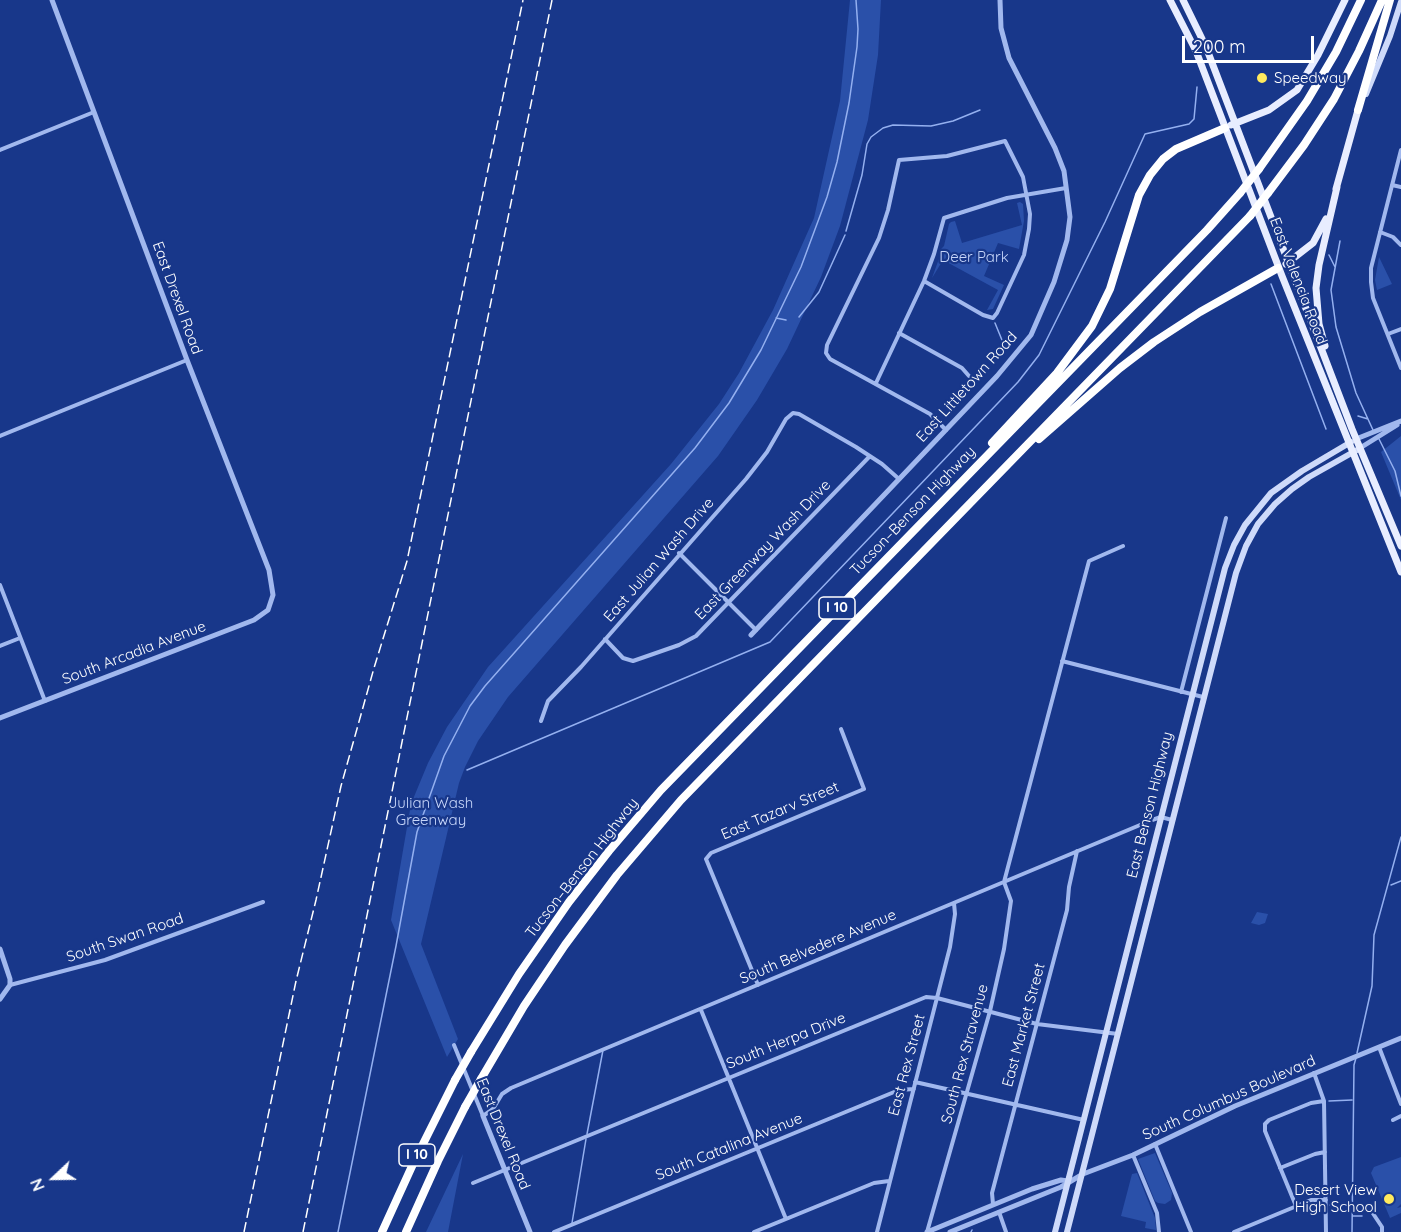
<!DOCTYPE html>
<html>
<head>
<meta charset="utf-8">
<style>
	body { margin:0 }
	#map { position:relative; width:1401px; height:1232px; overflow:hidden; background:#18378a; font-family:Quicksand,sans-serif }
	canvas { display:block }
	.north { position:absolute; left:24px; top:1148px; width:60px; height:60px; -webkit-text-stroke:4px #18378a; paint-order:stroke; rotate:248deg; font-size:16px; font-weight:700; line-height:24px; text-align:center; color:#fff }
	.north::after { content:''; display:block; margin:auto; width:21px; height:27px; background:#fff; clip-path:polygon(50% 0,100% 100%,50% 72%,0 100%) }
	.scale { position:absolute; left:1182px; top:36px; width:132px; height:27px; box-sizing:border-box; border:3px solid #fff; border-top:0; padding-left:8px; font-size:18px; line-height:21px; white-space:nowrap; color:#fff; -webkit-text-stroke:4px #18378a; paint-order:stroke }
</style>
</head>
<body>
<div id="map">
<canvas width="1401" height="1232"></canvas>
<div class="north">N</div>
<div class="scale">200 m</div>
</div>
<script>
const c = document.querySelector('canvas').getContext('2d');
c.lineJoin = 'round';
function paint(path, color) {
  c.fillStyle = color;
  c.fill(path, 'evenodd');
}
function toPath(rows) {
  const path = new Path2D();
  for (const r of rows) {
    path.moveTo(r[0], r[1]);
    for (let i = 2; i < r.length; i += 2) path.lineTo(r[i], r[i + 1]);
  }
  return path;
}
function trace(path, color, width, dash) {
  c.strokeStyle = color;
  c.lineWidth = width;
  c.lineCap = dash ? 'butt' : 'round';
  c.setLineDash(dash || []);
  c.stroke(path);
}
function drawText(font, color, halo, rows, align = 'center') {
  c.font = font + ' Quicksand,sans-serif';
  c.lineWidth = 4.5;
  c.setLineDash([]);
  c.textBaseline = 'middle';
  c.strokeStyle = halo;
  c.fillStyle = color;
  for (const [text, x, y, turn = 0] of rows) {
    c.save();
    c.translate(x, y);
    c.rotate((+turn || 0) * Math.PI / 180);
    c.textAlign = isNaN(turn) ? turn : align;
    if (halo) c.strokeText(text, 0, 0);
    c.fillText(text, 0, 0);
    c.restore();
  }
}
const green = toPath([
	[850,0,881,0,878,55,868,120,840,226,821,277,787,349,757,400,718,456,508,697,478,741,465,767,459,783,421,944,458,1039,447,1057,391,920,411,804,428,763,447,727,488,667,671,464,719,404,739,373,773,310,814,218,840,101],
	[1020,202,1023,204,1024,221,1019,249,998,243,984,276,1004,285,993,309,987,310,998,290,943,260,932,278,941,253,939,251,944,246,949,224,951,222,955,221,962,243,1022,225,1017,203],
	[1379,257,1392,284,1377,290,1375,280],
	[1401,436,1401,500,1381,452],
	[1257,912,1268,914,1265,923,1259,925,1251,923],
	[1155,1153,1172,1193,1171,1200,1165,1204,1158,1203,1155,1201,1138,1159],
	[463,1154,448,1232,426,1232],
	[1401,1157,1401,1204,1397,1208,1401,1207,1401,1213,1390,1218,1371,1173,1374,1167],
	[1137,1173,1155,1218,1156,1230,1145,1228,1146,1222,1121,1216,1132,1174]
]);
const stream = toPath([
	[846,231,862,175,867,144,871,137,883,128,893,125,931,126,953,121,980,110],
	[1340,241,1331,290,1336,327,1356,393,1373,430],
	[1329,255,1335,267],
	[1271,284,1326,429],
	[799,317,819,292,845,235],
	[776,318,786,320],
	[995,323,1004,345],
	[1358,416,1368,419],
	[1379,439,1395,471,1401,496],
	[467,770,770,642,1018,382,1039,355,1105,222,1145,134,1189,124,1194,119,1197,87],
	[1391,885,1401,881],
	[1357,1053,1372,986,1374,935,1401,837],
	[1329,1101,1352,1100],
	[587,1134,603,1050],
	[1330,1205,1348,1205,1352,1209],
	[1353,1216,1362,1216],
	[572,1223,586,1139],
	[338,1232,396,946,417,832,444,756,470,706,485,686,695,448,729,403,761,350,801,267,827,197,837,162,849,103,857,47,858,29,856,0],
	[971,1232,972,1230],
	[1352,1232,1354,1065,1356,1058]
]);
const minor = toPath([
	[0,150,94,112],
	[1401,150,1371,268,1371,282,1373,298,1401,368],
	[1392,185,1401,187],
	[1380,232,1393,237,1401,245],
	[924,281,983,315,993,318,997,313,1024,255,1029,229,1030,214,1023,177,1005,141,947,156,899,160,888,210,879,238,827,345,826,353,830,359,930,414,946,430],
	[899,333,962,368,969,376],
	[1388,334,1401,329],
	[876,383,924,281,934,254,944,218,1007,198,1066,188],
	[0,436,187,360],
	[679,553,756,630],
	[0,585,45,701],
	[605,639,623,658,633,661,679,645,696,636,870,456],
	[0,646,20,638],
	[1062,661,1203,697],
	[1181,692,1226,518],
	[541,721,548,701,581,667,746,479,767,452,786,419,793,413,799,414,856,447,882,464,899,479],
	[10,985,105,960,263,902],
	[758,985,706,859,711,853,864,789,841,729],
	[701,1010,786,1219],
	[454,1045,483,1116,493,1109,502,1094,511,1088,1152,820,1161,817,1172,820],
	[1379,1047,1401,1104],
	[1314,1073,1324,1101,1326,1232],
	[915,1082,1084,1120],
	[1393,1120,1401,1116],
	[1265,1124,1265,1131,1296,1206],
	[1265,1124,1269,1120,1311,1103,1324,1101],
	[1155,1144,1191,1232],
	[1133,1155,1157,1213,1159,1232],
	[1280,1168,1315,1154,1325,1152],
	[473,1183,926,997,937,998,1037,1024,1118,1034],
	[993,1204,992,1193,1067,910,1069,887,1077,851],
	[999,1212,1006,1232],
	[1372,1212,1382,1227,1382,1232],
	[554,1232,899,1090,914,1089],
	[754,1232,874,1183,889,1181],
	[877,1232,950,947,955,914,954,903],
	[927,1232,990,1011,1004,949,1011,901,1004,882,1089,561,1123,546],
	[1234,1232,1304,1203,1311,1200,1326,1200]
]);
const tertiary = toPath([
	[1356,439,1401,421],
	[1360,448,1397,425],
	[751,635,997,376,1031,335,1054,282,1067,240,1070,217,1064,171,1055,148,1009,58,1001,28,1000,0],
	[0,718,254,620,268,610,273,595,269,570,187,360,52,0],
	[0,949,10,979,10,985,0,999],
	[483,1116,530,1232],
	[927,1232,1032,1189,1061,1180,1068,1181],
	[950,1232,1061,1187,1083,1174,1133,1155,1235,1106,1401,1038]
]);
const secondary = toPath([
	[1366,94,1390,36,1401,2],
	[1055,1232,1225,568,1234,545,1245,525,1271,493,1302,471,1351,442],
	[1067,1232,1236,573,1246,546,1258,524,1275,504,1292,489,1309,477,1357,450]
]);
const primary = toPath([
	[1170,0,1196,51,1282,276,1401,572],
	[1183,0,1206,47,1352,429,1401,546],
	[1231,125,1269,110,1297,90,1318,55,1345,0],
	[1336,189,1358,110],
	[1286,264,1313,243,1326,219],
	[1325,346,1319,324,1316,288,1319,265,1337,187]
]);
const motorway = toPath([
	[1358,110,1390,0],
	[1259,169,1307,101,1336,52,1361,0],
	[1268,193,1304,145,1334,99,1359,51,1382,0],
	[1039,439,1120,368,1154,342,1200,312,1278,268],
	[992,443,1057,373,1092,326,1110,289,1139,195,1150,175,1163,159,1176,149,1225,128],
	[471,1052,519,974,569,902,609,851,661,790,1207,230,1240,193],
	[481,1079,524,1006,565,945,617,875,681,800,1250,216],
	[382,1232,413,1164,455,1080],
	[406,1232,438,1161,465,1107]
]);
const rail = toPath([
	[244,1232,296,981,316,900,341,786,374,668,407,561,523,0],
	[303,1232,552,0]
]);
const motorwayBridge = toPath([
	[1240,193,1259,169],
	[1250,216,1268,193],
	[455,1080,471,1052],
	[465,1107,481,1079]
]);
const markers = [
	[1262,78,6,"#ffea5e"],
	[1389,1199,6,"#ffea5e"]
];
const shields = [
	[837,608,36],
	[417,1155,36]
];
const shieldNames = [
	["I 10",837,608],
	["I 10",417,1155]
];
const poiNames = [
	["Speedway",1274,78],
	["Desert View",1377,1190,"right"],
	["High School",1377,1207,"right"]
];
const parkNames = [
	["Deer Park",974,257],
	["Julian Wash",431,803],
	["Greenway",431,820]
];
const streetNames = [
	["East Valencia Road",1298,281,69],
	["East Drexel Road",177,298,70],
	["East Littletown Road",967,387,-48],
	["Tucson–Benson Highway",913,511,-46],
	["East Greenway Wash Drive",763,550,-46],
	["East Julian Wash Drive",659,560,-49],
	["South Arcadia Avenue",134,653,-21],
	["East Benson Highway",1150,805,-76],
	["East Tazarv Street",780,811,-23],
	["Tucson–Benson Highway",582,868,-52],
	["South Swan Road",125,938,-19],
	["South Belvedere Avenue",818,947,-23],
	["East Market Street",1024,1025,-75],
	["South Herpa Drive",786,1041,-22],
	["South Rex Stravenue",965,1054,-75],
	["East Rex Street",907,1065,-75],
	["South Columbus Boulevard",1229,1098,-24],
	["East Drexel Road",503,1134,68],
	["South Catalina Avenue",729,1147,-22]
];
paint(green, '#2a50a9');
trace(stream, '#94b0f0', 1.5);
trace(minor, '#a1b8ee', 4);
trace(tertiary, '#a1b8ee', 5);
trace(secondary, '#cedafa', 6);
trace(primary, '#e8edff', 7);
trace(motorway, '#fff', 8);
trace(rail, '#fff', 1.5, [10, 4.5]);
trace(motorwayBridge, '#fff', 8);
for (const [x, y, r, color] of markers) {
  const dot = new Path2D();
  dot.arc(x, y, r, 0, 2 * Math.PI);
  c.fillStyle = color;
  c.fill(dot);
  trace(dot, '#18378a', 2);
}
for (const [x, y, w] of shields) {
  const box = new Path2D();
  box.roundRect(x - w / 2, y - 11, w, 22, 4.5);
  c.fillStyle = '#18378a';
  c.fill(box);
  trace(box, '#fff', 1.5);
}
drawText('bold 14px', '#fff', null, shieldNames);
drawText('15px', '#fff', '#18378a', poiNames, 'left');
drawText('15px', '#c7d6fa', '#18378a', parkNames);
drawText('15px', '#fff', '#18378a', streetNames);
</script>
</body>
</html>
